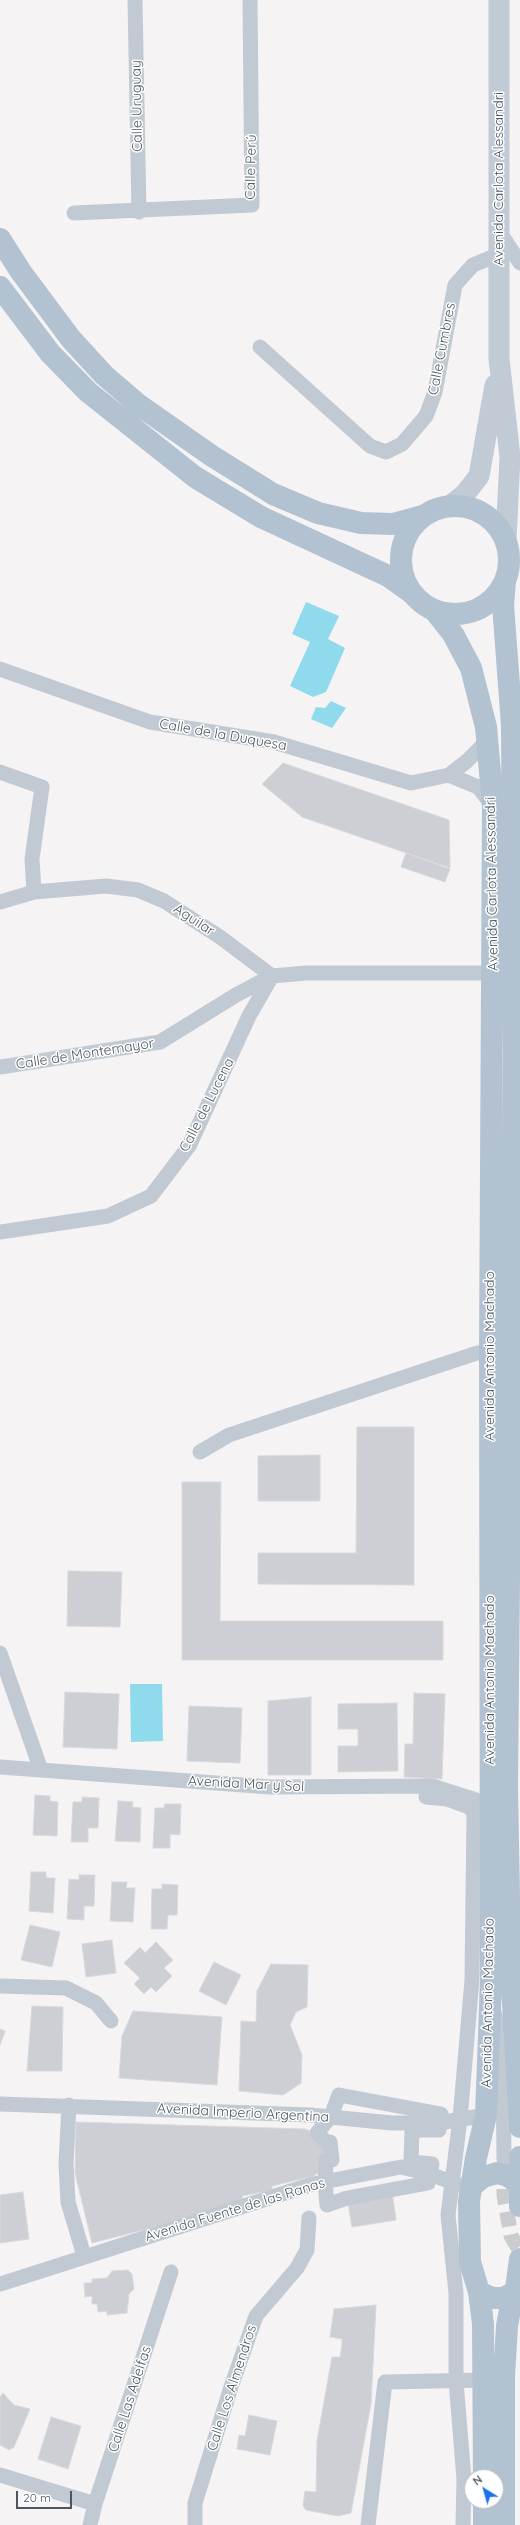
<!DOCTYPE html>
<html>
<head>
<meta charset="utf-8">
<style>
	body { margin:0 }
	#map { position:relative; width:520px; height:2525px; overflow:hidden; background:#f5f3f3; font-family:Quicksand,sans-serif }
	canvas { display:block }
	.north { position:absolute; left:464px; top:2469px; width:40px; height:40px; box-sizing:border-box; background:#fff; border:1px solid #b7bbc0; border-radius:50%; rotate:323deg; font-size:11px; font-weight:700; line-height:16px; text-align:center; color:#4a5661 }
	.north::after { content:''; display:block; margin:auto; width:14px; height:18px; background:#1a73e8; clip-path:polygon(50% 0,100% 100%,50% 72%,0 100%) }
	.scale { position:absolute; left:16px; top:2491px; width:56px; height:18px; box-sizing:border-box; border:2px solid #4a5661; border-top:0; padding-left:5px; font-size:12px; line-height:14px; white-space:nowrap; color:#4a5661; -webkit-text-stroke:3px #fff; paint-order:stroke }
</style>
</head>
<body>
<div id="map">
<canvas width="520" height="2525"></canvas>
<div class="north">N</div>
<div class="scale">20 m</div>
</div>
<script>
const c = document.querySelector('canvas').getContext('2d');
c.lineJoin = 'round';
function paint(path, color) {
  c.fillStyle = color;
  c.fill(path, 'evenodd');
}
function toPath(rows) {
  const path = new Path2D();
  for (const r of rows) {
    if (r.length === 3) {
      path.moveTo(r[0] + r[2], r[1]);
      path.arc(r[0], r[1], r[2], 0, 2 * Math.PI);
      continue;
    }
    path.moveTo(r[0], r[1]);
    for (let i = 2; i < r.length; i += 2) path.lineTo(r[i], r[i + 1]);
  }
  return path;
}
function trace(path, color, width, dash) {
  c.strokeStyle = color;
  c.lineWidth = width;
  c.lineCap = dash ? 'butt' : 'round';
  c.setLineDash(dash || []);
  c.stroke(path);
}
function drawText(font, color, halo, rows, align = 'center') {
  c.font = font + ' Quicksand,sans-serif';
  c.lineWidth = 3;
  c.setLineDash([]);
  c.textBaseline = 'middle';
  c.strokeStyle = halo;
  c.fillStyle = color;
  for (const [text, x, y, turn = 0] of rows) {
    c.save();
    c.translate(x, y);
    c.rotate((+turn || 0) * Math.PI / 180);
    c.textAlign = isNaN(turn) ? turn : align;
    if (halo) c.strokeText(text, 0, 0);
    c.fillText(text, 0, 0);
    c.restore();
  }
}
const water = toPath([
	[306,602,339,616,328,639,345,648,326,692,313,697,290,686,310,642,292,634],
	[331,701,346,708,332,728,311,719,316,707,325,708],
	[130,1684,162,1684,163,1741,131,1742]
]);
const building = toPath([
	[283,763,449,820,450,868,302,817,262,784,283,763],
	[406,853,450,869,445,882,401,867,406,853],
	[357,1427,414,1427,414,1585,258,1584,258,1553,356,1553,357,1427],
	[320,1455,320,1501,258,1501,258,1456,320,1455],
	[182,1482,221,1482,220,1621,443,1621,443,1660,182,1660,182,1482],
	[68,1571,122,1572,120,1627,67,1626,68,1571],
	[65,1692,119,1694,117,1749,63,1747,65,1692],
	[414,1693,445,1694,442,1779,404,1777,405,1744,413,1744,414,1693],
	[311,1697,311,1775,268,1775,268,1701,311,1697],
	[397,1703,398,1771,338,1772,338,1746,358,1746,358,1729,338,1729,338,1704,397,1703],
	[189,1706,242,1708,240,1763,187,1761,189,1706],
	[35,1795,50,1796,50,1801,58,1802,57,1836,33,1835,35,1795],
	[82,1797,99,1798,98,1828,88,1828,88,1842,71,1842,73,1802,82,1802,82,1797],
	[118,1801,133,1802,132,1807,141,1808,140,1842,115,1841,118,1801],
	[165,1804,181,1804,180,1835,170,1834,170,1848,153,1848,155,1808,164,1808,165,1804],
	[31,1872,46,1872,46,1878,55,1878,53,1913,29,1911,31,1872],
	[79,1875,95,1875,94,1906,84,1906,84,1920,67,1919,69,1879,79,1880,79,1875],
	[112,1882,127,1882,126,1888,135,1888,133,1922,110,1921,112,1882],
	[162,1884,178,1885,177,1915,168,1915,167,1929,151,1929,152,1889,162,1889,162,1884],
	[30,1925,60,1932,52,1967,21,1960,30,1925],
	[112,1940,116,1973,86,1977,82,1944,112,1940],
	[156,1942,173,1960,164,1968,172,1976,156,1992,151,1987,144,1994,134,1984,140,1978,124,1963,140,1947,145,1953,156,1942],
	[214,1962,241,1975,226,2005,199,1991,214,1962],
	[271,1964,308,1965,307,2007,296,2012,290,2025,302,2055,301,2083,283,2095,239,2091,241,2021,256,2022,257,1991,271,1964],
	[32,2006,63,2007,62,2071,27,2071,32,2006],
	[133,2011,222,2017,217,2085,119,2078,122,2036,133,2011],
	[0,2029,5,2031,0,2045,0,2029],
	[76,2122,305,2129,317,2133,332,2160,314,2176,272,2186,272,2190,242,2196,243,2200,159,2226,92,2243,75,2173,76,2122],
	[392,2191,396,2220,352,2227,347,2198,392,2191],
	[23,2192,29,2239,0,2243,0,2195,23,2192],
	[128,2270,132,2274,134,2289,129,2294,127,2313,107,2315,107,2311,98,2312,97,2304,92,2304,92,2296,85,2297,84,2283,92,2283,92,2279,107,2278,112,2271,128,2270],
	[376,2305,371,2404,351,2513,338,2516,306,2510,303,2506,305,2491,316,2492,317,2441,332,2357,340,2357,342,2344,342,2339,330,2337,334,2309,376,2305],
	[3,2393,14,2405,30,2409,14,2447,9,2450,0,2445,0,2397,3,2393],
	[249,2415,277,2421,270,2455,237,2449,239,2435,245,2436,249,2415],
	[51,2417,81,2426,68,2469,38,2459,51,2417]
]);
const streetTunnel = toPath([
	[504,2166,504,2195,511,2236,520,2251]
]);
const street = toPath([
	[135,0,139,212],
	[74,213,252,205,250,0],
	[499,231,520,263],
	[260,347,370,446,386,452,402,444,426,416,435,392,455,285,473,265,500,254],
	[0,669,150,722,274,742,411,783,449,775,467,761,487,741],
	[0,772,42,787,32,859,34,892],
	[449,775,478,787,492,805],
	[0,902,34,892,106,886,138,890,164,901,220,937,272,976,306,973,493,973],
	[0,1067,160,1042,236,995,272,976],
	[0,1232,108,1216,151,1196,189,1146,249,1016,272,976],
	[200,1452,229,1435,477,1353,490,1353],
	[0,1653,41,1770],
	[0,1767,270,1787,432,1786,479,1801,489,1801,498,1795],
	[426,1797,447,1799,469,1807,474,1813,472,1980,460,2119,448,2215,456,2293,456,2381,464,2479,463,2525],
	[0,1986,66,1988,96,2003,111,2021],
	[494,2013,500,2029,503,2066,504,2159],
	[339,2095,441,2114,439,2130,412,2130,411,2162,432,2164,428,2183,347,2198,327,2205,325,2182,326,2161,332,2160,330,2142,326,2142,317,2133,331,2116,339,2095],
	[0,2104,310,2115,392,2123,439,2123,486,2115],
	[69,2105,66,2164,68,2202,84,2256],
	[0,2284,313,2184,401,2167,430,2174,459,2185],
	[0,2475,95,2504],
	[90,2525,95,2504,171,2272],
	[195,2525,195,2503,231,2387,256,2316,297,2268,307,2250,309,2218],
	[368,2525,385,2382,484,2380]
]);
const secondary = toPath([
	[499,0,499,359,510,457,506,540],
	[450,506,465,494,479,476,495,385]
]);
const primary = toPath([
	[0,239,21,272,71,339,104,375,139,405,212,456,273,494,318,513,361,523,393,524,422,516],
	[0,287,50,353,88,392,195,477,261,517,388,576,412,593],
	[455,560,54],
	[505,581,503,605,512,725,514,1053,507,1788,510,1951,520,2127],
	[434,610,453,634,471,668,486,727,493,806,490,1353,491,1981,486,2115,476,2158,469,2201,470,2262,479,2292,483,2324,484,2477],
	[520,2157,520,2206],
	[472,2186,483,2177,497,2173,508,2176,519,2184],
	[479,2292,492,2298,503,2298,513,2293,516,2289,520,2259],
	[484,2525,484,2501],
	[504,2525,504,2376,507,2326,513,2293]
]);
const streetNames = [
	["Calle Uruguay",137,106,-91],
	["Calle Perú",251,167,-89],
	["Avenida Carlota Alessandri",499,179,-90],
	["Calle Cumbres",442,349,-79],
	["Calle de la Duquesa",223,735,10],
	["Avenida Carlota Alessandri",492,884,-91],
	["Aguilar",194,920,33],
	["Calle de Montemayor",85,1054,-9],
	["Calle de Lucena",207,1105,-63],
	["Avenida Antonio Machado",490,1356,-90],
	["Avenida Antonio Machado",490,1680,-90],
	["Avenida Mar y Sol",246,1784,3],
	["Avenida Antonio Machado",488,2003,-89],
	["Avenida Imperio Argentina",243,2113,3],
	["Avenida Fuente de las Ranas",235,2210,-17],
	["Calle Los Almendros",232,2388,-72],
	["Calle Las Adelfas",130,2399,-72]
];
paint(water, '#90daee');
paint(building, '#cdcfd5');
trace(building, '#d7d9de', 1);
trace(streetTunnel, '#caccce', 15, [15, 8]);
trace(street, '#c1cad2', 15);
trace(secondary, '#c1cbd6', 21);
trace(primary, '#b3c2d1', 22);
drawText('14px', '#4a5661', '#fff', streetNames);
</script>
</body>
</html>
